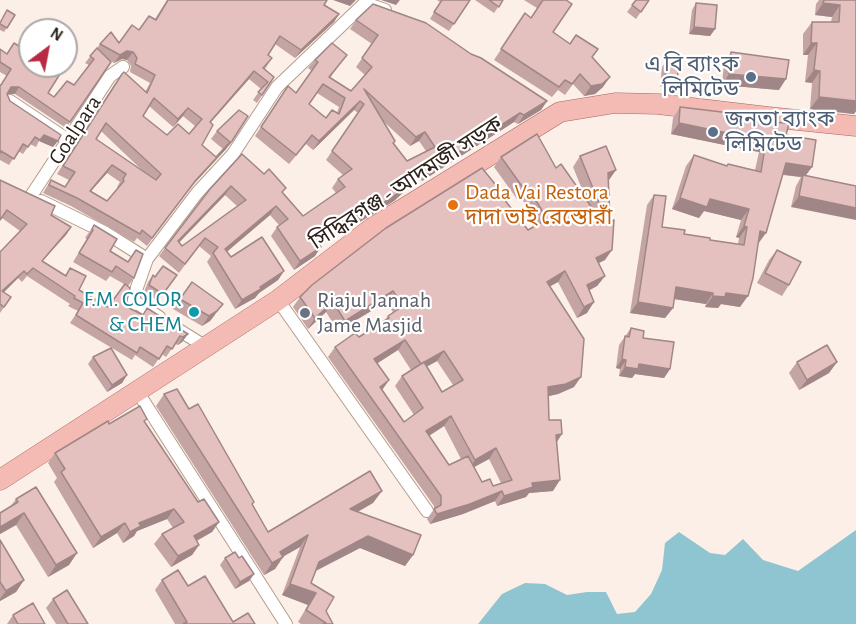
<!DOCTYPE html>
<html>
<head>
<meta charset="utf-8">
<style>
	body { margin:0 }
	#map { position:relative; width:856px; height:624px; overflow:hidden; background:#fbefe8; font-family:"Alegreya Sans",sans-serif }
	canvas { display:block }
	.north { position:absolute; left:18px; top:18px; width:60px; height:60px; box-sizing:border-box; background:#fff; border:2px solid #aba7a4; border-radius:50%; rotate:32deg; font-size:16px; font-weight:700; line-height:24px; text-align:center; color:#2c221b }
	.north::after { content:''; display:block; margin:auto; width:21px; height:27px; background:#ba2944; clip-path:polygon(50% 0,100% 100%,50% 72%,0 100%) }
</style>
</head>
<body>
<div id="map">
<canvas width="856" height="624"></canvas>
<div class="north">N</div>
</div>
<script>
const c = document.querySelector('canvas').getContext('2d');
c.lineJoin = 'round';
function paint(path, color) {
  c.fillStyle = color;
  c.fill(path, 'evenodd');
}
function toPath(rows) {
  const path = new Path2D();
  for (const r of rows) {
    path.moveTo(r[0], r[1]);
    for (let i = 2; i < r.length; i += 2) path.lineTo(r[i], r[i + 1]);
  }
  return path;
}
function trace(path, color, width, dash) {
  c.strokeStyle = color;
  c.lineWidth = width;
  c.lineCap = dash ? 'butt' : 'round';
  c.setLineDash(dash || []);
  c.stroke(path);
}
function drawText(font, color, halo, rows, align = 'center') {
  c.font = font + ' "Alegreya Sans","Noto Sans Bengali",sans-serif';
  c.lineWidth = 4.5;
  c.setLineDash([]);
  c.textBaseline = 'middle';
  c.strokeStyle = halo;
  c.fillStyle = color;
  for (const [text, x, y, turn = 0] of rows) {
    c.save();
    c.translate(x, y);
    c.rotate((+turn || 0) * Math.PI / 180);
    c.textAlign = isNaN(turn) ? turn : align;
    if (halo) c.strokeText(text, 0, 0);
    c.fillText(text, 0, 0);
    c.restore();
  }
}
const water = toPath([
	[856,530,856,624,478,624,502,594,525,583,545,584,567,595,587,592,606,592,617,614,635,612,651,594,662,570,665,543,679,532,710,553,725,555,743,539,763,560,798,571]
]);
const minor = toPath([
	[10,101,68,140],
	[31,196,110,76,123,67],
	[41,201,106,233,147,259],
	[132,300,159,317],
	[278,300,427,511],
	[129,310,147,259,197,193,233,154,277,87,365,3,385,10],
	[174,327,206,347],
	[137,391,286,624]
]);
const primary = toPath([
	[0,480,278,300,372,228,560,112,615,103,658,104,768,117,856,126]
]);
const wall = toPath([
	[167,0,327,0,324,5,339,14,334,22,295,58,275,44,268,55,272,58,265,69,274,77,257,103,253,100,261,89,249,79,210,123,202,145,216,157,223,149,211,139,217,131,248,116,226,149,190,188,147,246,137,238,134,242,71,206,43,193,51,180,65,187,69,180,57,174,116,82,145,92,150,83,130,72,131,66,127,60,122,59,114,63,111,61,111,62,66,128,15,94,7,94,10,101,53,147,39,141,36,147,30,144,23,154,18,151,9,165,0,160,0,85,1,85,7,76,0,72,0,49,54,97,74,85,89,65,85,63,100,44,119,43,155,19],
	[149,106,173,127,183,116,195,126,189,134,167,135,143,116],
	[101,131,145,173,96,139],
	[107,173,120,182,117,187,118,188,107,201,91,191],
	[437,0,470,0,449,31,430,19,440,2],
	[475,0,503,0,494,13],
	[524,0,566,0,553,32,592,58,603,87,595,94,584,96,573,84,565,95,558,90,552,97,494,60,525,13,531,18,537,8],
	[636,0,649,0,636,19,627,12],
	[819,0,856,0,856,111,854,114,810,109,812,83,805,82,808,55,803,55,803,34,812,22,831,22,832,17,815,15,816,4],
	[696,3,715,29,710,36,689,34,692,10],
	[15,15,4,32,0,30,0,22],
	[356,20,471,54,547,101,541,110,518,124,514,122,422,181,419,178,394,201,358,223,355,219,319,245,315,256,294,270,271,236,277,227,279,225,270,215,227,252,231,257,284,271,278,280,259,293,255,298,235,309,207,262,211,256,199,246,179,273,159,256,165,248,242,154,283,193,303,216,336,193,332,188,338,179,343,175,326,160,358,113,354,110,313,150,306,144,289,164,255,136,288,86,296,93,312,71,308,68,315,60,340,64,330,78,351,91,365,75,356,67,372,44,350,29],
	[317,93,339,107,337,113,326,118,309,104],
	[383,121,410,146,419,141,426,151,407,161,394,143,395,141],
	[225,195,237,206,182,246,179,242],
	[731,52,779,90,722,85,724,63],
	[667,60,677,81,672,88,660,86,662,67],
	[680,107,763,122,786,135,806,176,856,186,791,207,796,186,801,177,783,175,758,243,740,307,721,304,718,308,705,307,706,304,674,299,673,308,665,318,630,313,647,205,654,195,662,227,684,234,710,240,738,244,739,238,736,237,741,220,704,211,699,218,672,209,686,166,694,155,726,166,728,164,755,170,759,152,671,134,673,118],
	[580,156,609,180,605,260,598,263,605,276,597,286,590,290,587,313,577,318,558,282,550,286,574,387,558,394,548,396,549,420,557,442,553,491,529,493,526,497,497,506,495,501,463,514,430,524,427,519,434,509,434,506,328,357,335,347,359,337,384,321,388,316,393,312,386,302,338,331,326,312,308,329,293,307,300,297,498,191,528,230,537,225,521,197,517,199,494,167,501,157,556,168,586,199,573,167],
	[398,350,411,370,402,376,395,386,414,415,404,422,382,390,389,380,377,363],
	[437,361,453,385,442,392,427,366],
	[444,426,461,459,449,465,429,436],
	[489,459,501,483,493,486,482,482,474,467],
	[2,181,51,215,71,227,66,235,42,261,65,275,70,268,79,290,108,307,124,284,110,276,106,281,73,262,87,239,85,238,94,225,110,251,134,278,128,286,127,300,129,308,188,334,182,342,178,345,175,344,166,357,162,354,153,367,135,355,132,360,70,323,78,311,68,306,70,304,27,276,22,282,18,278,4,292,11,297,0,313,0,252,20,231,2,218],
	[777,250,789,285,782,296,757,283,769,260],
	[153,275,155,277,177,275,158,301,144,292,148,282],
	[192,282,215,315,210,321,202,326,173,309],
	[631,328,643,338,670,369,664,378,635,374,632,378,619,376,620,369,616,368,619,345],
	[93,357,127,375,122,383,107,392,88,364],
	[797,362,837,362,829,373,799,390,789,373],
	[164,394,253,505,268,532,373,503,358,512,413,555,405,566,360,548,316,571,311,583,333,624,301,624,298,622,308,605,282,595,300,547,283,557,275,569,264,575,156,406],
	[145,422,198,502,219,522,212,532,197,541,199,545,192,555,171,567,154,544,162,534,173,528,167,519,137,531,134,536,123,543,117,533,93,548,54,482,57,478,48,463,55,453,109,424],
	[16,499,77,553,69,565,48,577,16,525,0,534,0,513,10,507],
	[0,540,24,580,16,592,0,601],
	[225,558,254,574,249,581,235,589,220,565],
	[162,580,188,586,233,622,255,624,175,624,155,590],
	[53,599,88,624,56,624,46,608],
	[13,615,45,624,7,624]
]);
const shadedWall = toPath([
	[333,0,356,0,350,6],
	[381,0,400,0,396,5],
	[823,3,840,5,832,17,815,15],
	[339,14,334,22,295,58,301,50],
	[694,27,715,29,710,36,689,34],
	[811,43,817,43,808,55,803,55],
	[127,51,133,52,127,60,122,59,114,63,120,55],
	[814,70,820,71,812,83,805,82],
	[254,71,249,79,204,130,210,122],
	[729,74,786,79,779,90,722,85],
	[610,77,603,87,595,94,584,96,591,86],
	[665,79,677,81,672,88,660,86],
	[11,87,19,87,15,94,6,94],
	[819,97,856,101,856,111,854,114,810,109],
	[360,101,354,110,313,150,319,141],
	[547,101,541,110,518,124,524,115],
	[188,108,183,116,173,127,178,119],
	[520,113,514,122,422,181,428,172],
	[679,123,766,141,759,152,671,134],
	[425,132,419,141,410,146,416,137],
	[44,135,58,141,53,147,39,141],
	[232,141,226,149,190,188,147,246,196,180],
	[786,163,812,167,804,178,803,175,801,177,778,174],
	[112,165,107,173,84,199,90,191],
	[426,169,419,178,394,201,358,223,365,215],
	[616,170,609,180,608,173],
	[231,186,225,195,172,250,178,241],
	[528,187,521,197,517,199,524,189],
	[799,196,856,208,856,220,791,207],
	[680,198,710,199,749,209,741,220,704,211,699,218,672,209],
	[276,206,270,215,219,258,225,249],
	[361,210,355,219,311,251,317,242],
	[744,226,747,227,739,238,736,237],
	[71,227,66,235,36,268,42,261],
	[760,231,766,233,758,244],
	[321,247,315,256,294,270,300,261],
	[612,250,605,260,589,268,596,258],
	[24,271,18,278,0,296,2,291],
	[284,271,278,280,259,293,255,298,235,309,242,300],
	[565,271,558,282,540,292,547,282],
	[605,276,597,286,580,295,587,285],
	[676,287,713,293,706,304,668,298],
	[393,291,386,302,338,331,345,321],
	[726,293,748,296,740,307,721,304,718,308,705,307,713,296],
	[333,302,326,312,308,329,315,318],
	[594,302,587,313,577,318,584,307],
	[638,302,673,308,665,318,630,313],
	[223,304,210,321,202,326,209,316],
	[188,334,182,342,178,345,183,337],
	[405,340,398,350,367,370,374,359],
	[444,351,437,361,414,374,421,364],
	[622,359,626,360,620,369,616,368],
	[837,362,829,373,799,390,807,380],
	[639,364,670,369,664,378,635,374,632,378,619,376,625,367],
	[127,375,122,383,107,392,112,385],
	[581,377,574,387,558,394,541,398,548,387],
	[389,380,382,390,380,387],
	[451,416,444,426,419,442,426,431],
	[562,434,555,445,556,435],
	[496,448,489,459,467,471,475,460],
	[560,480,553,491,529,493,526,497,497,506,504,496,532,483],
	[382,491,373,503,342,520,350,509],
	[502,491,495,501,463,514,430,524,437,514],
	[174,509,167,519,137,531,134,536,123,543,130,532,139,523],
	[24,513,16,525,0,534,0,527],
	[219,522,212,532,186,546,194,536],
	[125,523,117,533,93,548,101,537],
	[308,535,300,547,271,563,280,552],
	[368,536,413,555,405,566,360,548,311,573,319,562],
	[199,545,192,555,171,567,178,556],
	[77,553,69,565,48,577,56,565],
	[283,557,275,569,264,575,272,563],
	[254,574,249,581,235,589,240,582],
	[24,580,16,592,0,601,0,599,6,591],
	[290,584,316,593,308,605,282,595]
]);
const building = toPath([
	[168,0,327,0,324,5,339,14,301,50,280,36,268,55,272,58,263,68,274,77,262,95,258,92,268,82,254,71,210,122,213,125,202,145,216,157,230,142,217,131,239,110,248,116,232,141,196,180,152,238,142,230,140,234,77,198,49,185,51,180,65,187,75,172,63,166,122,74,124,72,147,93,155,75,135,64,137,58,133,52,127,51,120,55,100,44,111,32,119,43,132,25,139,30,149,16,156,20,168,0],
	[154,98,178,119,188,108,202,119,189,134,178,124,167,135,143,116,154,98],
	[106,123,161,174,156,180,96,139,106,123],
	[112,165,126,174,123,179,124,181,107,201,90,191,112,165],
	[442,0,470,0,454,24,434,12,442,0],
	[489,0,503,0,499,7,489,0],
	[543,0,566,0,572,4,553,32,570,44,576,35,598,49,592,57,610,77,602,84,591,86,580,74,572,84,565,80,559,87,501,49,525,13,531,18,543,0],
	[636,0,649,0,641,12,632,5,636,0],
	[824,0,856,0,856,101,819,97,820,71,814,70,817,43,811,43,812,22,839,22,840,5,823,3,824,0],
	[696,3,717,5,715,29,694,27,696,3],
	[373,4,426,23,471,54,481,58,547,101,524,115,520,113,428,172,426,169,400,192,365,215,361,210,317,242,321,247,300,261,277,227,288,219,276,206,225,249,231,257,262,237,284,271,260,287,261,289,242,300,213,253,218,247,205,238,185,264,165,248,210,189,242,154,264,174,269,169,286,188,282,192,303,216,345,187,338,179,352,169,332,151,364,104,360,101,319,141,312,135,296,155,261,127,288,86,296,93,318,62,315,60,332,43,347,55,329,77,351,91,372,67,362,58,378,35,356,20,373,4],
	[323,84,345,98,339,114,332,110,326,118,309,104,323,84],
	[364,89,416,137,425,132,435,147,407,161,393,143,395,141,364,89],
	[231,186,246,200,182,246,178,241,231,186],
	[7,10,15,15,7,28,0,24,0,23,7,10],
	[66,40,77,47,66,64,66,40],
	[14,43,30,53,30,66,65,66,48,93,54,97,67,81,74,85,94,59,90,56,97,48,111,62,70,122,19,87,11,87,7,94,10,101,61,135,58,141,44,135,40,140,35,137,28,147,23,144,14,159,1,151,0,153,0,85,1,85,11,69,0,62,0,49,7,54,14,43],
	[731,52,789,60,786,79,729,74,731,52],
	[667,60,679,62,677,81,665,79,667,60],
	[680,107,730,113,764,119,763,122,789,123,786,135,816,140,812,167,786,163,766,233,760,231,753,278,748,296,726,293,725,297,713,296,713,293,676,287,673,308,638,302,654,195,666,196,662,227,685,230,684,234,710,238,710,240,744,245,747,227,744,226,749,209,710,199,707,207,680,198,694,155,727,166,728,164,761,172,766,141,679,123,680,107],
	[537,134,556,168,561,164,604,225,607,223,580,156,606,146,616,170,608,173,610,222,614,220,612,250,596,258,605,276,587,285,594,302,584,307,565,271,547,282,584,339,581,377,566,384,548,387,549,420,561,420,562,434,556,435,560,480,532,483,533,487,504,496,502,491,470,504,437,514,434,509,441,505,441,496,335,347,355,333,359,337,389,318,388,316,403,306,393,291,345,321,333,302,315,318,300,297,312,285,386,228,482,168,499,189,497,190,528,230,547,219,528,187,524,189,501,157,537,134],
	[405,340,421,364,444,351,463,380,442,392,424,362,402,376,423,408,404,422,380,387,389,380,374,359,405,340],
	[451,416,475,460,496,448,512,480,493,486,490,479,482,482,468,456,449,465,426,431,451,416],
	[803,175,856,186,856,208,799,196,803,175],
	[0,180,2,181,55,206,51,215,71,227,42,261,66,276,70,268,86,276,79,290,108,307,125,284,130,288,127,300,129,308,143,315,147,308,188,334,183,337,180,336,172,349,167,346,159,359,140,347,137,353,76,315,83,303,74,298,75,296,33,268,27,274,24,271,2,291,11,297,4,307,0,304,0,252,27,224,7,210,0,220,0,180],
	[94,225,117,239,110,251,128,262,136,250,143,254,134,278,116,266,112,272,79,253,93,230,92,229,94,225],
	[777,250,801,262,789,285,765,273,777,250],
	[163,266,177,275,163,294,149,285,153,275,155,277,163,266],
	[192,282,223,304,217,311,209,316,180,299,192,282],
	[631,328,644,331,643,338,674,342,670,369,639,364,638,369,625,367,626,360,622,359,625,336,629,337,631,328],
	[827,345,837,362,807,380,797,362,827,345],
	[111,348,127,375,112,385,93,357,111,348],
	[177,389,189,409,198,404,254,502,252,504,268,532,370,471,382,491,350,509,421,535,413,555,368,536,319,562,311,583,334,597,326,611,333,624,323,624,326,623,306,610,316,593,290,584,308,535,280,552,283,557,272,563,164,394,177,389],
	[140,406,147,419,144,421,198,502,204,499,219,522,194,536,199,545,178,556,162,534,184,522,174,509,139,523,141,526,130,532,125,523,101,537,61,472,65,469,55,453,108,421,109,424,140,406],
	[36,487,77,553,56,565,24,513,0,527,0,513,18,502,16,499,36,487],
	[0,540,24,580,6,591,0,582,0,540],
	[235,552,239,558,242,556,254,574,240,582,225,558,235,552],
	[178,570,188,586,205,576,233,622,248,613,255,624,183,624,187,622,162,580,178,570],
	[67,590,88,624,68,624,53,599,67,590],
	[33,603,45,624,18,624,13,615,33,603]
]);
const markers = [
	[751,77,6,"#5c6f8a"],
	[713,132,6,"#5c6f8a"],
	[453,205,6,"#e8710a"],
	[194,312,6,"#0f9aa8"],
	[305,313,6,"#6b7280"]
];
const serviceNames = [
	["এ বি ব্যাংক",739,64],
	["লিমিটেড",739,89],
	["জনতা ব্যাংক",725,119,"left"],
	["লিমিটেড",725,144,"left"]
];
const streetNames = [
	["Goalpara",75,130,-57],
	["সিদ্ধিরগঞ্জ - আদমজী সড়ক",406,183,-33]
];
const foodNames = [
	["Dada Vai Restora",465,192],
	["দাদা ভাই রেস্তোরাঁ",465,217]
];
const cultureNames = [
	["F.M. COLOR",182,299],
	["& CHEM",182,324]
];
const worshipNames = [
	["Riajul Jannah",317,300],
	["Jame Masjid",317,325]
];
paint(water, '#8ec5d0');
trace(minor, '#b69c8a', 14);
trace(primary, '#a9675e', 21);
trace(minor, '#fff', 12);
trace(primary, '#f4bab4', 20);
paint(wall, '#c4a5a4');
paint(shadedWall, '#a08686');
paint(building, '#e4c0bf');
trace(building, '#a08686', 1.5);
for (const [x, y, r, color] of markers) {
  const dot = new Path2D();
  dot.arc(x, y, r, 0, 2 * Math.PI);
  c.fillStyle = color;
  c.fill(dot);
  trace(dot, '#fff', 2);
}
drawText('22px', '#4e5e75', '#fff', serviceNames, 'right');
drawText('22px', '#2c221b', '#fff', streetNames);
drawText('22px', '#c56008', '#fff', foodNames, 'left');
drawText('22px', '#0d838f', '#fff', cultureNames, 'right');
drawText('22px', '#5b616d', '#fff', worshipNames, 'left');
</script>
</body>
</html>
